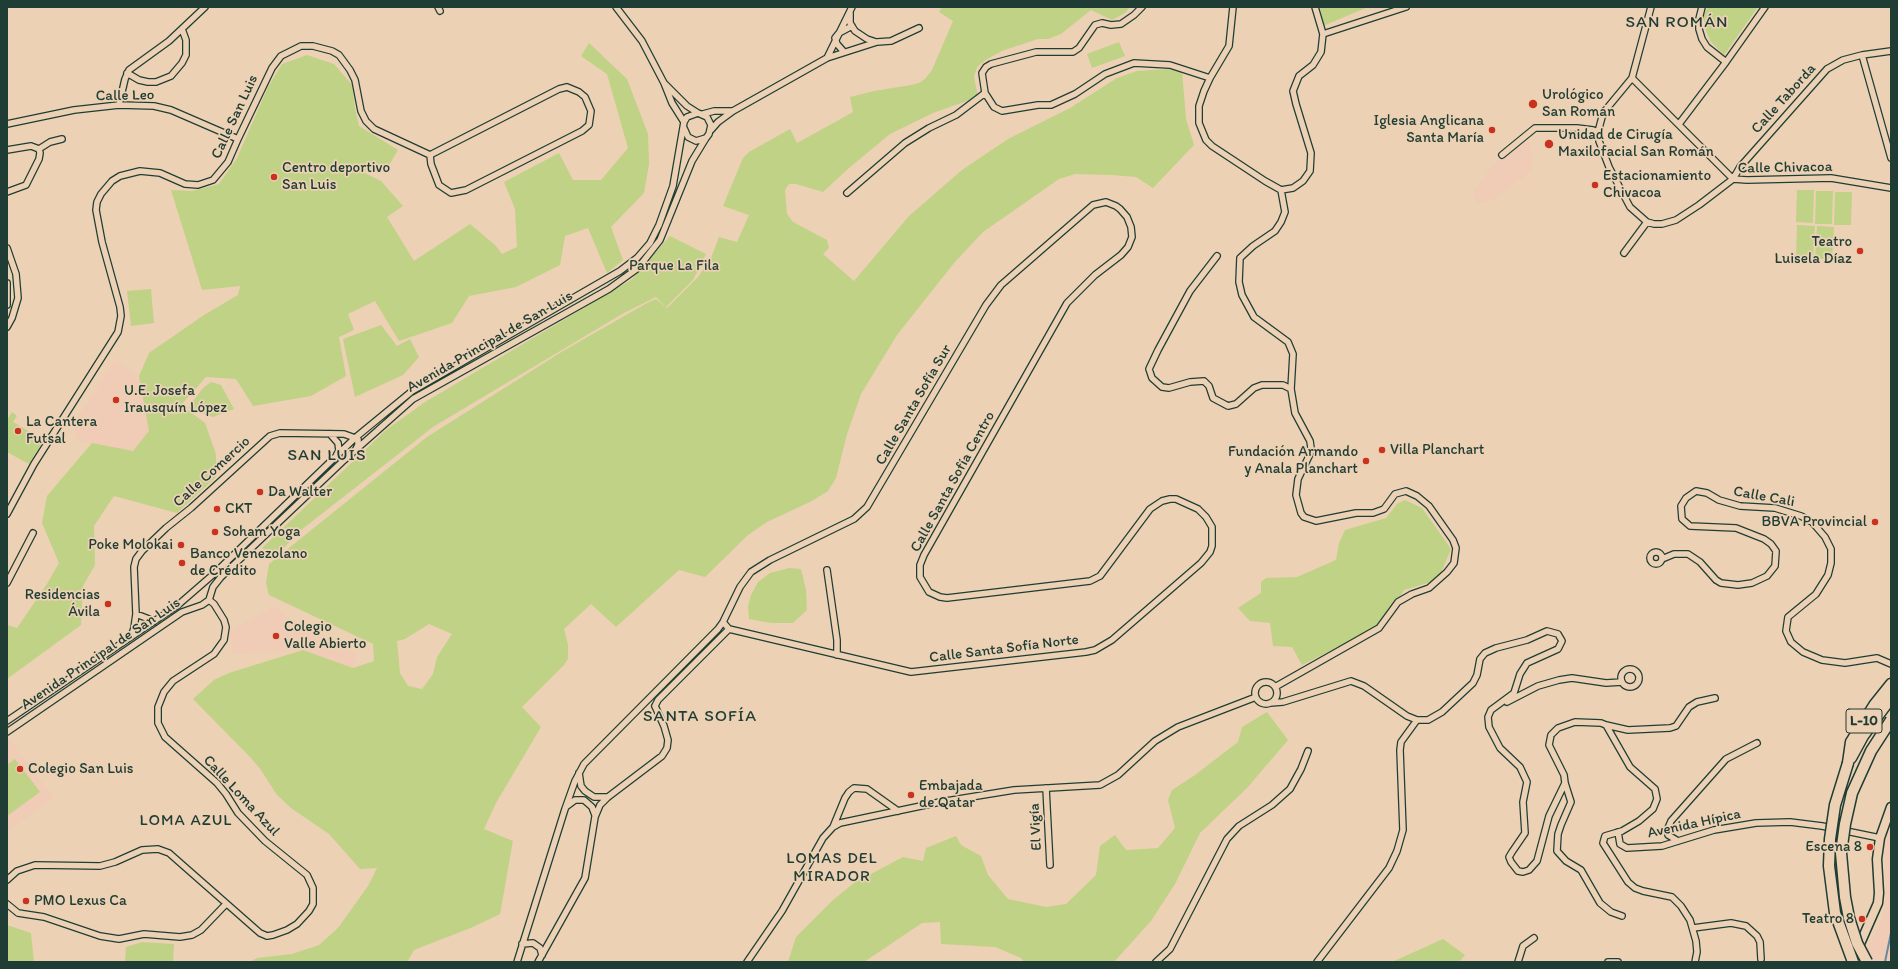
<!DOCTYPE html>
<html>
<head>
<meta charset="utf-8">
<style>
	body { margin:0 }
	#map { position:relative; width:1898px; height:969px; overflow:hidden; background:#ecd1b4; font-family:Itim,sans-serif }
	canvas { display:block }
	.frame { position:absolute; inset:0; border:8px solid #1f3d34; pointer-events:none }
</style>
</head>
<body>
<div id="map">
<canvas width="1898" height="969"></canvas>
<div class="frame"></div>
</div>
<script>
const c = document.querySelector('canvas').getContext('2d');
c.lineJoin = 'round';
function paint(path, color) {
  c.fillStyle = color;
  c.fill(path, 'evenodd');
}
function toPath(rows) {
  const path = new Path2D();
  for (const r of rows) {
    if (r.length === 3) {
      path.moveTo(r[0] + r[2], r[1]);
      path.arc(r[0], r[1], r[2], 0, 2 * Math.PI);
      continue;
    }
    path.moveTo(r[0], r[1]);
    for (let i = 2; i < r.length; i += 2) path.lineTo(r[i], r[i + 1]);
  }
  return path;
}
function trace(path, color, width, dash) {
  c.strokeStyle = color;
  c.lineWidth = width;
  c.lineCap = dash ? 'butt' : 'round';
  c.setLineDash(dash || []);
  c.stroke(path);
}
function drawText(font, color, halo, rows, align = 'center') {
  c.font = font + ' Itim,sans-serif';
  c.lineWidth = 3.5;
  c.setLineDash([]);
  c.textBaseline = 'middle';
  c.strokeStyle = halo;
  c.fillStyle = color;
  for (const [text, x, y, turn = 0] of rows) {
    c.save();
    c.translate(x, y);
    c.rotate((+turn || 0) * Math.PI / 180);
    c.textAlign = isNaN(turn) ? turn : align;
    if (halo) c.strokeText(text, 0, 0);
    c.fillText(text, 0, 0);
    c.restore();
  }
}
const built = toPath([
	[1524,140,1530,143,1533,165,1530,172,1494,199,1486,203,1476,202,1473,193,1494,164],
	[115,360,139,376,149,431,133,451,77,440,73,424],
	[275,606,286,616,314,633,357,654,353,668,303,650,282,652,233,653,230,631],
	[9,739,54,798,7,831,7,741],
	[1891,825,1891,962,1862,962,1884,915,1886,895,1884,848]
]);
const green = toPath([
	[942,7,1130,7,1125,13,1112,20,1091,10,1061,34,1048,39,1038,39,1002,51,987,59,977,67,974,77,978,97,933,113,890,134,849,168,823,192,796,184,789,184,785,190,787,214,793,222,827,240,829,248,823,254,854,281,909,216,962,170,1008,139,1070,108,1117,78,1137,71,1168,69,1182,71,1186,119,1194,145,1153,188,1136,177,1112,175,1075,174,1059,179,983,232,954,263,897,335,861,394,847,434,836,478,828,491,812,501,767,522,748,535,705,577,679,570,616,627,591,604,564,629,568,645,568,659,564,665,522,707,541,727,496,803,484,829,513,841,500,914,473,927,414,950,407,962,250,962,257,958,292,954,319,945,338,928,368,886,377,868,360,869,329,834,291,808,277,795,261,770,251,758,193,699,214,680,229,673,303,650,353,668,374,661,373,644,269,595,266,583,269,564,427,437,563,351,647,303,656,299,667,308,698,277,711,258,719,237,737,242,749,215,723,206,743,158,749,152,790,129,797,143,837,121,853,112,850,97,874,91,911,85,919,83,925,79,932,70,953,21,939,12],
	[429,624,452,634,437,657,433,674,422,689,408,686,400,673,397,641,405,639],
	[1320,7,1368,7,1323,26],
	[1708,7,1758,7,1724,55,1711,42,1706,31,1703,16],
	[1119,42,1125,56,1092,68,1087,54],
	[589,43,627,79,648,134,649,164,644,193,611,227,623,260,607,273,588,228,565,236,560,265,516,287,469,296,452,323,399,341,375,301,348,314,354,330,339,337,346,376,311,396,253,406,236,379,206,377,181,405,205,423,216,454,216,477,177,513,114,496,94,526,95,565,83,586,81,625,7,679,7,625,17,628,47,584,59,563,42,523,47,496,92,443,133,451,149,431,139,376,149,353,204,315,238,295,240,286,202,290,171,190,192,191,219,184,237,158,268,87,282,64,307,55,334,64,352,85,355,108,359,126,398,150,385,172,359,170,381,181,403,206,387,217,414,261,470,224,495,245,502,254,517,247,515,209,504,182,559,153,573,180,601,180,628,148,607,74,581,56],
	[1797,190,1814,190,1813,223,1796,222],
	[1816,191,1833,191,1832,224,1815,224],
	[1835,192,1852,192,1851,225,1834,225],
	[1797,225,1815,226,1813,259,1796,258],
	[1817,226,1834,227,1832,259,1815,259],
	[670,236,706,254,693,280,666,307,656,297,622,314,433,427,301,530,276,556,262,548,386,430,425,402,631,280],
	[151,289,154,323,131,326,127,291],
	[381,325,397,346,410,339,419,357,403,375,355,397,343,339],
	[211,382,221,385,234,409,213,417,188,408,203,388],
	[12,412,17,416,13,422,44,440,29,464,7,452,7,420],
	[1405,500,1422,508,1451,549,1438,580,1404,590,1382,625,1302,665,1292,647,1273,646,1270,623,1250,621,1238,608,1261,593,1261,582,1266,578,1297,577,1336,560,1339,543,1345,530,1386,518,1397,504],
	[789,568,801,569,806,590,807,610,793,623,771,623,749,619,748,606,751,595,758,582,770,573],
	[1267,712,1288,740,1247,788,1200,833,1175,884,1151,921,1114,962,1024,962,1021,958,995,947,941,944,940,922,922,923,864,962,788,962,796,937,833,900,854,883,903,857,923,861,926,848,956,836,961,845,981,856,988,875,1008,899,1046,907,1066,904,1096,875,1100,846,1115,835,1126,850,1158,848,1175,828,1168,800,1172,790,1195,775,1238,742,1242,727],
	[15,759,40,792,7,816,7,765],
	[7,925,31,933,34,962,7,962],
	[1443,939,1465,955,1459,962,1392,962],
	[142,942,174,944,173,962,125,962,126,947]
]);
const stream = toPath([
	[1885,962,1891,933]
]);
const street = toPath([
	[438,7,440,11],
	[616,7,642,41,664,83,687,106,698,113],
	[1142,7,1134,15,1121,24,1111,25,1102,23,1095,25,1079,48,1073,52,1036,52,991,64,986,67,982,73,985,93,994,107,1002,111,1038,105,1051,105,1075,94,1105,74,1134,63,1170,65,1210,78],
	[1233,7,1229,46,1210,78,1204,91,1199,106,1199,123,1206,140,1212,146,1265,181,1281,190,1293,188,1303,181,1310,171,1311,153,1296,104,1293,91,1299,76,1313,65,1321,52,1323,34,1315,7],
	[1651,7,1632,78,1608,107,1602,117,1598,132,1599,141,1609,167,1630,207,1647,222,1654,224,1662,224,1676,220,1699,205,1733,179,1740,167,1827,69,1843,60,1862,55,1891,51],
	[1702,7,1699,19,1699,29,1702,39,1707,47,1726,62],
	[850,13,850,23,855,31,867,39,876,42],
	[1323,34,1406,7],
	[844,52,837,44,835,38,839,33,852,26],
	[1862,55,1891,158],
	[827,58,852,7],
	[127,73,139,80,148,82,156,82,171,76,182,63,186,55,186,40,182,29],
	[1632,78,1733,179],
	[664,83,672,103,684,122],
	[567,87,579,92,585,97,591,111,589,125,582,131,466,190,451,193,439,185,431,164,430,155,559,89,567,87],
	[119,105,125,79,129,70,169,41,205,7],
	[703,114,714,111,732,111],
	[7,124,74,110,119,105,154,106,171,110,238,139],
	[1679,124,1726,62,1765,7],
	[711,130,718,122,733,111,827,58,877,42,891,41,919,28],
	[39,149,50,142,62,139],
	[7,150,31,146,39,149,40,153,39,159,26,185,7,192],
	[1502,155,1535,128,1577,128,1593,130,1598,132],
	[1733,179,1747,180,1831,178,1891,188],
	[847,193,905,143,929,128,956,115,985,93],
	[7,248,16,274,18,298,12,318,7,327],
	[1624,253,1647,222],
	[1217,256,1190,291,1158,350,1149,369,1152,378,1162,387,1169,388,1190,382,1204,381,1209,386,1213,398,1228,406,1236,404,1254,388,1262,385,1283,385,1291,389],
	[7,283,7,305],
	[330,434,338,443,339,451,337,454],
	[7,514,34,464,118,332,121,316,120,307,102,242,96,210,97,202,101,194,112,181,120,176,140,171,160,173,185,184,198,185,213,180,228,162,238,139,272,68,281,56,301,46,313,46,332,51,339,55,350,70,355,80,361,111,366,121,374,129,430,155],
	[1656,558,6],
	[1662,559,1674,554,1688,554,1700,562,1716,580,1721,583,1738,585,1752,583,1767,576,1775,566,1776,551,1771,544,1764,539,1736,528,1690,526,1682,519,1681,506,1686,498,1696,491,1707,493,1719,500,1740,506,1775,508,1801,516,1812,522,1825,537,1831,549,1831,563,1828,575,1816,594,1788,617,1786,631,1791,642,1803,652,1822,660,1845,663,1877,658,1891,664],
	[827,570,837,640,837,655],
	[7,583,33,533],
	[136,614,154,621],
	[131,637,134,628,136,614,134,567,136,559,142,551,166,528,191,508,270,436,280,433,344,434,358,439,358,445,356,449],
	[1630,678,9],
	[1266,693,11],
	[1275,687,1379,628,1398,602,1412,594,1429,588,1447,572,1454,563,1456,548,1453,540,1429,506,1417,496,1406,491,1395,494,1384,509,1373,513,1356,513,1316,521,1304,517,1301,513,1296,495,1298,479,1310,454,1311,448,1310,441,1295,413,1291,389,1293,354,1288,342,1254,317,1242,295,1239,282,1240,258,1253,246,1275,231,1281,222,1285,212,1281,190],
	[1507,702,1538,686,1559,680,1572,678,1606,683,1622,682],
	[1270,703,1283,702,1351,681,1364,686,1407,716,1417,720,1428,720,1442,712,1473,683,1477,675,1480,659,1485,653,1496,648,1527,640,1547,631,1558,634,1562,641,1558,649,1527,663,1520,674,1514,693,1491,710,1488,717,1489,727,1500,748,1520,767,1527,782,1523,802,1525,833,1512,852,1509,857,1511,862,1518,871,1523,872,1529,870,1537,861,1549,816,1565,783,1564,775,1549,745,1551,735,1558,728,1575,722,1601,723,1606,725,1630,767,1655,789,1657,799,1653,809,1639,821,1622,831,1605,836,1603,843,1628,882,1635,888,1643,891,1672,897,1681,906,1690,920,1696,941,1697,952,1695,962],
	[655,706,658,700,729,629],
	[7,721,178,605,216,572,356,437,412,391,620,271,637,258,650,243,659,225,673,186,684,122,687,117,698,113,707,117,711,125,709,134,706,138,696,141,688,137,684,128],
	[1606,725,1628,730,1670,728,1676,726,1689,707,1697,702,1715,698],
	[7,732,182,612,202,605,209,600,213,587,221,577,342,462,413,399,609,289,638,268,660,240,692,161,706,138],
	[579,773,581,786,585,791,594,797,608,797],
	[1565,783,1571,802,1561,825,1558,834,1557,851,1566,861,1581,870,1600,903,1611,912,1622,916],
	[1046,788,1050,865],
	[567,806,575,800,584,800,592,807,595,815],
	[833,827,845,798,849,792,854,788,867,789,898,811],
	[1618,832,1620,844,1627,848,1662,846,1714,830,1756,823,1790,822,1822,826,1880,838],
	[1678,841,1668,835,1668,828,1671,821,1726,759,1757,743],
	[7,880,17,871,35,865,100,866,115,862,142,850,158,849,169,853,260,933,267,936,273,935,287,930,297,924,309,911,313,904,313,888,307,875,265,841,238,813,226,794,217,783,165,737,158,723,158,707,164,692,173,681,214,654,224,640,226,627,224,620,214,604,209,600],
	[7,904,18,913,44,917,100,936,119,939,144,934,180,937,192,935,201,930,226,904],
	[1693,928,1731,923,1746,926,1757,936,1760,942,1761,959],
	[522,944,533,943,540,948,542,955],
	[517,962,565,809,575,781,584,764,718,629,723,622,740,587,751,572,770,560,854,519,867,507,986,305,1001,285,1093,205,1106,202,1116,206,1120,209,1127,217,1131,227,1132,237,1128,247,1121,255,1095,275,1067,303,924,555,920,565,920,577,929,592,940,597,947,598,1090,581,1100,576,1150,509,1162,501,1170,499,1176,499,1198,509,1206,517,1212,527,1212,546,1210,552,1201,563,1112,640,1095,650,1086,652,911,672,729,629,723,622],
	[538,962,585,878,595,817,600,805,608,797,662,756,667,748,668,740,664,726,655,706],
	[747,962,782,911,823,838,833,827,840,823,940,802,1014,790,1100,785,1118,775,1155,741,1178,727,1256,697],
	[1156,962,1170,949,1227,839,1239,826,1272,805,1290,789,1301,769,1308,751],
	[1317,962,1389,868,1397,851,1403,830,1400,750,1401,742,1417,720],
	[1518,962,1523,946,1534,938],
	[1608,962,1618,962]
]);
const secondary = toPath([
	[1852,962,1878,903,1879,893,1877,859,1880,838,1891,807]
]);
const highway = toPath([
	[1851,758,1863,736,1891,698],
	[1848,763,1851,742,1875,704,1891,684]
]);
const highwayBridge = toPath([
	[1848,763,1835,805,1830,839,1829,866,1835,913,1853,962],
	[1867,962,1857,943,1849,918,1845,897,1841,853,1845,824,1852,793,1871,751,1891,720]
]);
const markers = [
	[1533,104,5,"#c8321e"],
	[1492,130,4,"#c8321e"],
	[1549,144,5,"#c8321e"],
	[274,177,4,"#c8321e"],
	[1595,185,4,"#c8321e"],
	[1860,251,4,"#c8321e"],
	[116,400,4,"#c8321e"],
	[18,431,4,"#c8321e"],
	[1382,450,4,"#c8321e"],
	[1366,461,4,"#c8321e"],
	[260,492,4,"#c8321e"],
	[217,509,4,"#c8321e"],
	[1875,522,4,"#c8321e"],
	[215,532,4,"#c8321e"],
	[181,545,4,"#c8321e"],
	[182,563,4,"#c8321e"],
	[108,604,4,"#c8321e"],
	[276,636,4,"#c8321e"],
	[20,769,4,"#c8321e"],
	[911,795,4,"#c8321e"],
	[1870,847,4,"#c8321e"],
	[26,901,4,"#c8321e"],
	[1862,919,4,"#c8321e"]
];
const shields = [
	[1864,721,36]
];
const shieldNames = [
	["L-10",1864,721]
];
const poiNames = [
	["Urológico",1542,95],
	["San Román",1542,112],
	["Iglesia Anglicana",1484,121,"right"],
	["Santa María",1484,138,"right"],
	["Unidad de Cirugía",1558,135],
	["Maxilofacial San Román",1558,152],
	["Centro deportivo",282,168],
	["San Luis",282,185],
	["Estacionamiento",1603,176],
	["Chivacoa",1603,193],
	["Teatro",1852,242,"right"],
	["Luisela Díaz",1852,259,"right"],
	["U.E. Josefa",124,391],
	["Irausquín López",124,408],
	["La Cantera",26,422],
	["Futsal",26,439],
	["Villa Planchart",1390,450],
	["Fundación Armando",1358,452,"right"],
	["y Anala Planchart",1358,469,"right"],
	["Da Walter",268,492],
	["CKT",225,509],
	["BBVA Provincial",1867,522,"right"],
	["Soham Yoga",223,532],
	["Poke Molokai",173,545,"right"],
	["Banco Venezolano",190,554],
	["de Crédito",190,571],
	["Residencias",100,595,"right"],
	["Ávila",100,612,"right"],
	["Colegio",284,627],
	["Valle Abierto",284,644],
	["Colegio San Luis",28,769],
	["Embajada",919,786],
	["de Qatar",919,803],
	["Escena 8",1862,847,"right"],
	["PMO Lexus Ca",34,901],
	["Teatro 8",1854,919,"right"]
];
const streetNames = [
	["Calle Leo",125,96,-1],
	["Calle Taborda",1784,99,-48],
	["Calle San Luis",235,117,-65],
	["Calle Chivacoa",1785,168,-1],
	["Avenida Principal de San Luis",490,342,-30],
	["Calle Santa Sofía Sur",914,405,-60],
	["Calle Comercio",212,472,-42],
	["Calle Santa Sofía Centro",953,482,-61],
	["Calle Cali",1764,497,10],
	["Calle Santa Sofía Norte",1004,649,-7],
	["Avenida Principal de San Luis",101,654,-34],
	["Calle Loma Azul",241,796,47],
	["Avenida Hípica",1694,824,-12],
	["El Vigía",1036,827,-93]
];
const parkNames = [
	["Parque La Fila",674,266]
];
const neighbourhoodNames = [
	["LOMA AZUL",186,821],
	["LOMAS DEL",832,859],
	["MIRADOR",832,877]
];
const quarterNames = [
	["SAN ROMÁN",1677,23],
	["SAN LUIS",327,456],
	["SANTA SOFÍA",700,717]
];
paint(built, '#f0cbb6');
paint(green, '#c0d286');
trace(stream, '#638ba2', 2);
trace(street, '#1f3d34', 8);
trace(secondary, '#1f3d34', 11);
trace(highway, '#1f3d34', 13);
trace(street, '#ecd1b4', 5.5);
trace(secondary, '#ecd1b4', 8);
trace(highway, '#ecd1b4', 10);
trace(highwayBridge, '#1f3d34', 13, []);
trace(highwayBridge, '#ecd1b4', 10);
for (const [x, y, r, color] of markers) {
  const dot = new Path2D();
  dot.arc(x, y, r, 0, 2 * Math.PI);
  c.fillStyle = color;
  c.fill(dot);
  trace(dot, '#ecd1b4', 1.5);
}
for (const [x, y, w] of shields) {
  const box = new Path2D();
  box.roundRect(x - w / 2, y - 12, w, 24, 3);
  c.fillStyle = '#ecd1b4';
  c.fill(box);
  trace(box, '#1f3d34', 1);
}
drawText('bold 14px', '#1f3d34', null, shieldNames);
drawText('15px', '#1f3d34', '#ecd1b4', poiNames, 'left');
drawText('15px', '#1f3d34', '#ecd1b4', streetNames);
drawText('15px', '#274438', '#ecd1b4', parkNames);
c.letterSpacing = '1px';
drawText('16px', '#1f3d34', '#ecd1b4', neighbourhoodNames);
c.letterSpacing = '0px';
c.letterSpacing = '1px';
drawText('17px', '#1f3d34', '#ecd1b4', quarterNames);
c.letterSpacing = '0px';
</script>
</body>
</html>
